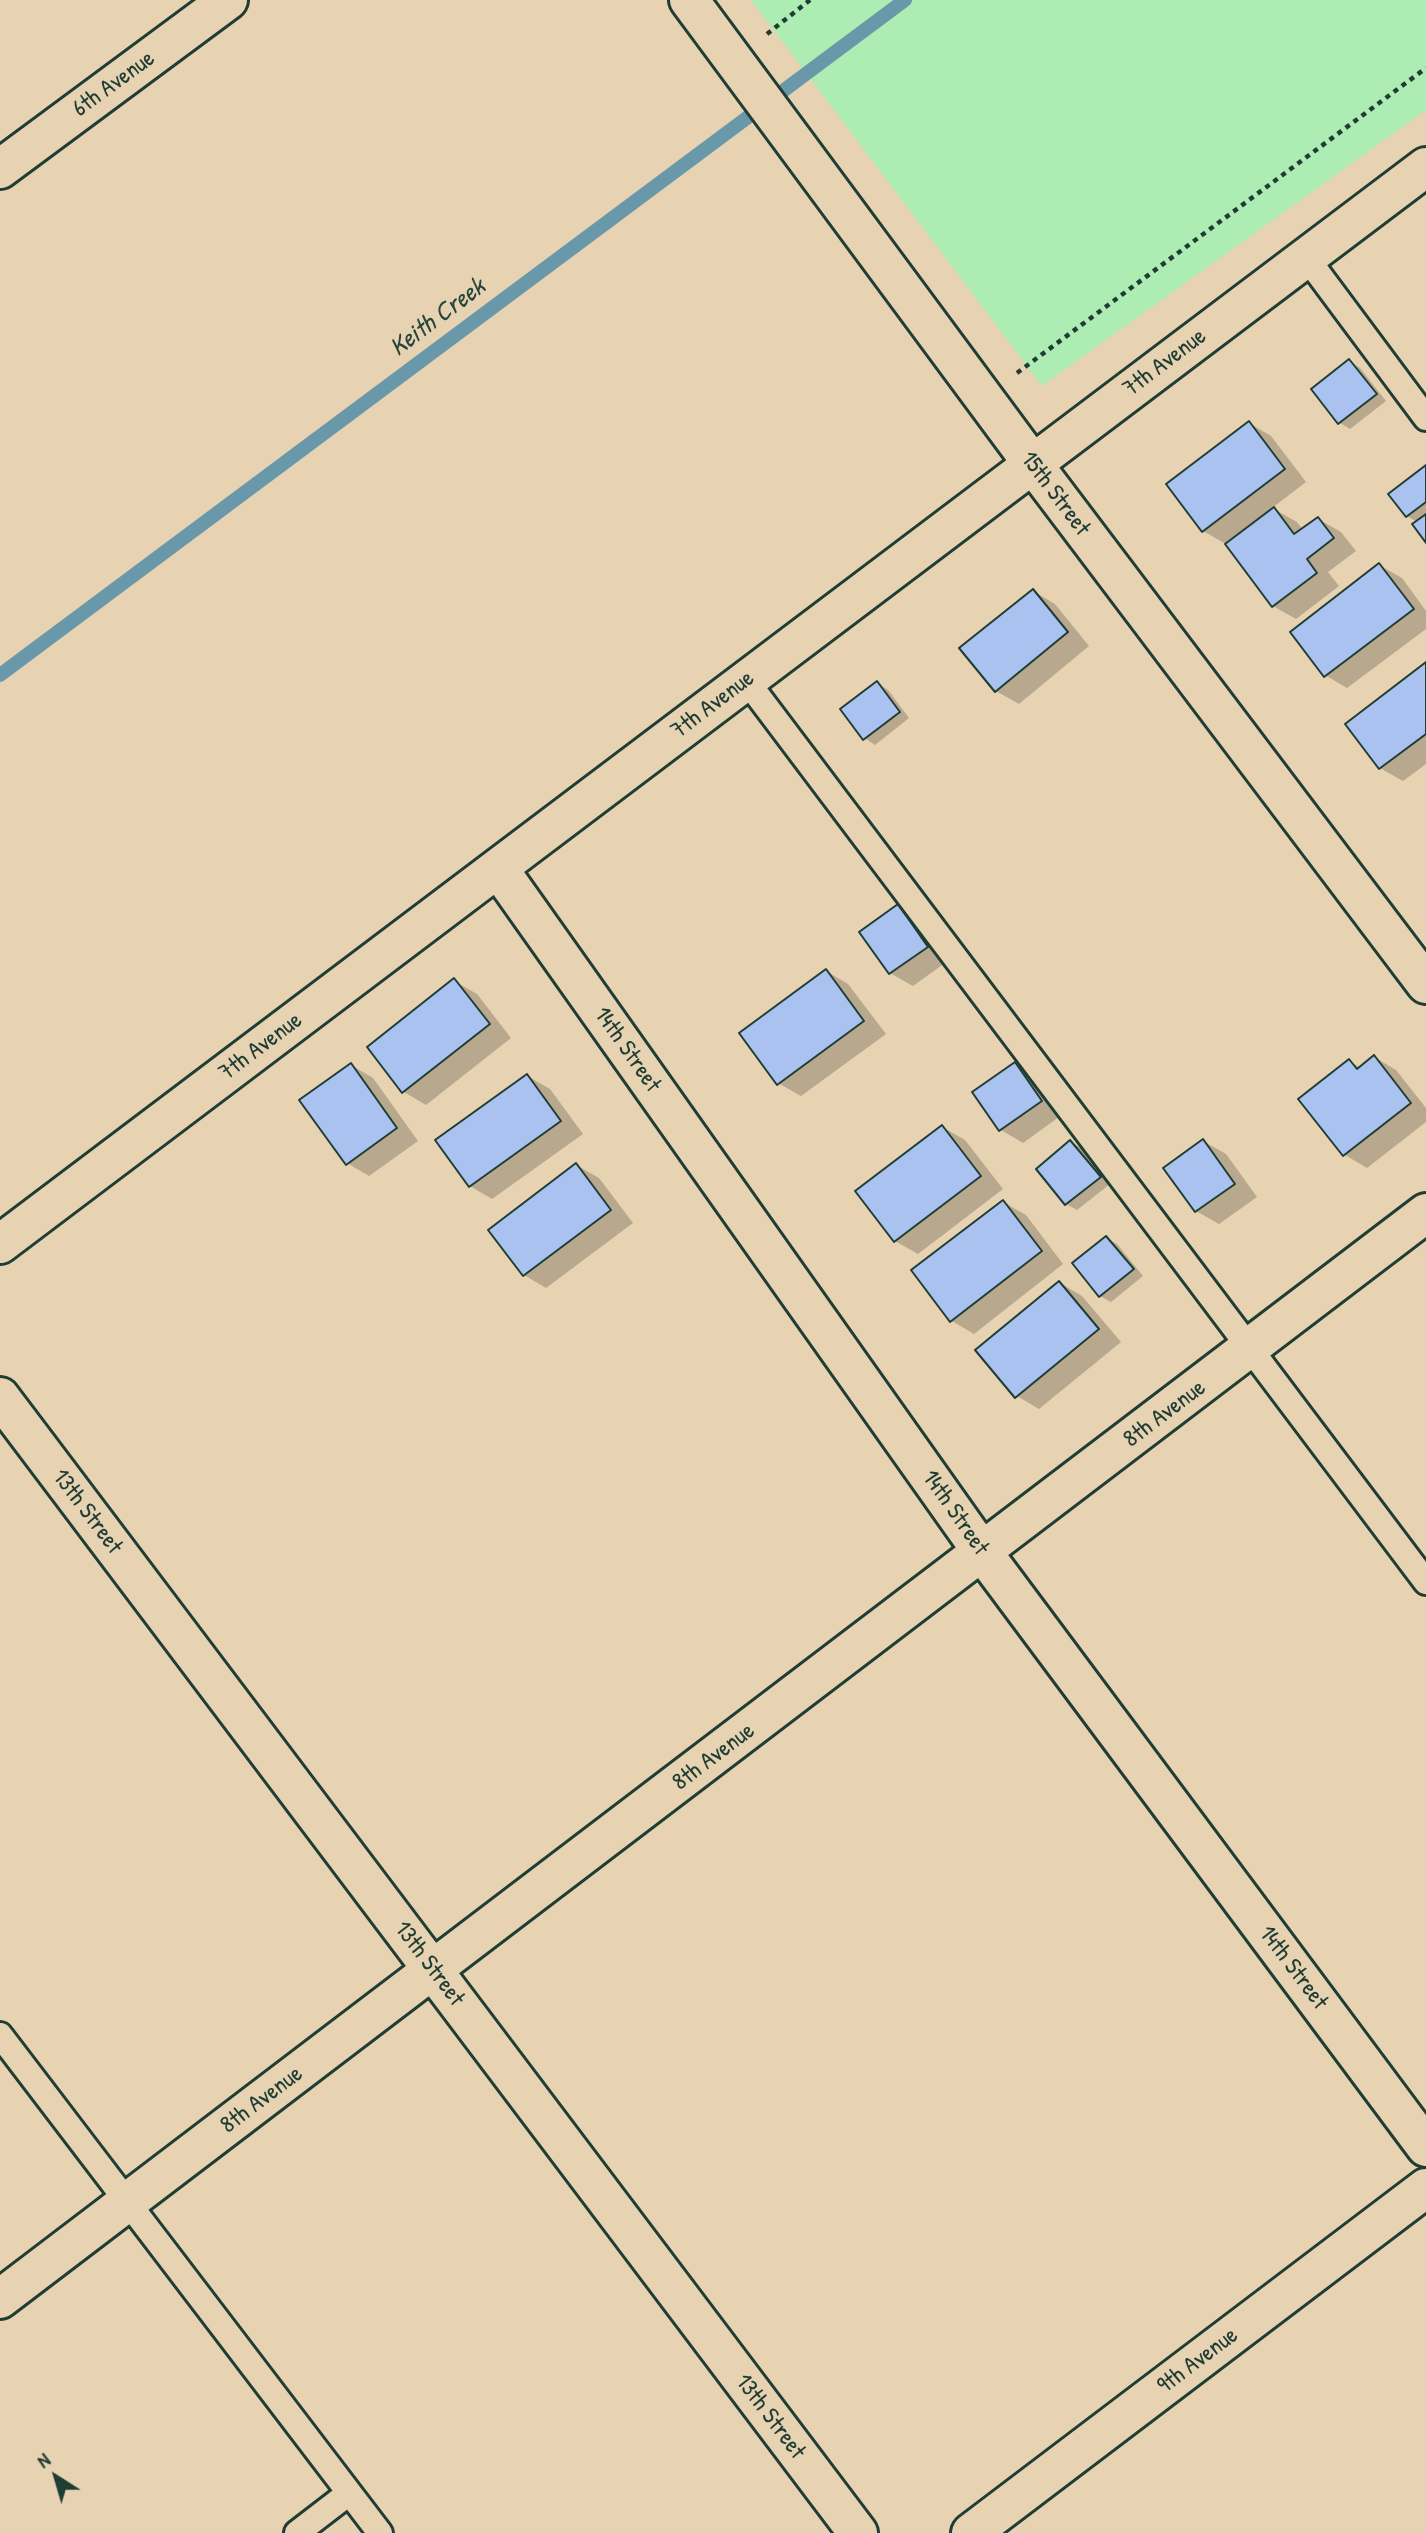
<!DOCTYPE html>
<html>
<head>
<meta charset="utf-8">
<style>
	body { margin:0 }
	#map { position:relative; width:1426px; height:2533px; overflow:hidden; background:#e7d2b1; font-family:"Patrick Hand",sans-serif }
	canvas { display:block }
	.north { position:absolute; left:21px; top:2442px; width:70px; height:70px; -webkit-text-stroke:5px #e7d2b1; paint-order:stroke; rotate:323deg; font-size:19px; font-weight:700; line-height:28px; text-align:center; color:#1f3d34 }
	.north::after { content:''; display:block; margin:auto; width:24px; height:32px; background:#1f3d34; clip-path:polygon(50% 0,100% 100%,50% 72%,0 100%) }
</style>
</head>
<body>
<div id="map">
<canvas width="1426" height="2533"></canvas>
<div class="north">N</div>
</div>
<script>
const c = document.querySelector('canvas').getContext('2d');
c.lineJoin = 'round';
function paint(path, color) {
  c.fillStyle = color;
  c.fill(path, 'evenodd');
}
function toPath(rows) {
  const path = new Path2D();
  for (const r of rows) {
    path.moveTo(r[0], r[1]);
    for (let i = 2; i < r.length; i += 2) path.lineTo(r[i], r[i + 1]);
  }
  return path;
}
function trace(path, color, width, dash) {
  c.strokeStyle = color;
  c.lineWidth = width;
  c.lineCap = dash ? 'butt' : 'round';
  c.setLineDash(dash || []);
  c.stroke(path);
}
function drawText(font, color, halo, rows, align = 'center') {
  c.font = font + ' "Patrick Hand",sans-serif';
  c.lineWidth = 5;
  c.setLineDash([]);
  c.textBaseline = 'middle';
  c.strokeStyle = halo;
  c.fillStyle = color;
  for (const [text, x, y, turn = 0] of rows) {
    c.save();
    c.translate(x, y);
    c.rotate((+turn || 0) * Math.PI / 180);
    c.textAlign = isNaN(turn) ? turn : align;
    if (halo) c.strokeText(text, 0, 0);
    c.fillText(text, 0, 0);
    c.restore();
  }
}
const green = toPath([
	[751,0,1426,0,1426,110,1042,386]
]);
const shadow = toPath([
	[1349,361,1360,368,1386,401,1350,429,1340,423,1313,390],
	[1249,423,1271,436,1306,482,1272,508,1297,522,1303,530,1318,519,1341,532,1356,551,1328,572,1339,586,1296,619,1273,606,1226,544,1203,531],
	[1426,467,1426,540,1417,522,1407,516],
	[1379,565,1402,578,1426,611,1426,629,1347,688,1325,675],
	[1033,591,1055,604,1089,646,1019,704,996,691],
	[1426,665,1426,764,1403,781,1380,768,1347,724],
	[877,683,888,690,909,718,875,745,865,738],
	[898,906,921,919,949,960,913,986,890,973],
	[826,971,848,984,886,1034,801,1096,778,1083],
	[454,981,477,994,511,1038,426,1105,404,1092],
	[1374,1057,1396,1070,1426,1108,1426,1122,1367,1168,1345,1155,1301,1100,1349,1061,1361,1068],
	[1016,1064,1038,1077,1063,1114,1023,1143,1001,1130],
	[351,1065,373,1078,418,1141,369,1176,347,1163],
	[527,1076,550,1089,583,1134,492,1199,470,1186],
	[942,1127,965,1140,1003,1189,918,1254,895,1241,858,1192],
	[1203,1141,1226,1154,1257,1197,1219,1224,1196,1211],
	[1071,1142,1081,1148,1110,1184,1077,1210,1066,1204,1038,1169],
	[576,1165,599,1178,633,1223,546,1288,524,1275],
	[1003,1202,1026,1215,1063,1264,974,1334,952,1321],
	[1106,1238,1117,1244,1143,1276,1111,1302,1100,1296],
	[1060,1283,1082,1296,1121,1342,1039,1409,1017,1396]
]);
const stream = toPath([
	[0,675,905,0]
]);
const building = toPath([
	[1349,359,1377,394,1338,424,1311,389,1349,359],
	[1249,421,1285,469,1202,532,1166,484,1249,421],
	[1426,465,1426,502,1406,517,1388,494,1426,465],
	[1274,507,1294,534,1318,517,1334,538,1307,559,1317,573,1272,607,1225,544,1274,507],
	[1426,514,1426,543,1412,524,1426,514],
	[1379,563,1414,609,1324,677,1290,632,1379,563],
	[1033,589,1068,632,995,692,959,648,1033,589],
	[1426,662,1426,734,1379,769,1345,724,1426,662],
	[877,681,900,712,863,740,840,709,877,681],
	[898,904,928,947,889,974,859,932,898,904],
	[826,969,864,1021,777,1085,739,1033,826,969],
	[454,978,490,1024,402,1093,367,1047,454,978],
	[1374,1055,1411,1103,1343,1156,1298,1099,1349,1059,1357,1069,1374,1055],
	[1015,1062,1042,1101,999,1131,972,1092,1015,1062],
	[351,1063,397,1128,346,1165,299,1100,351,1063],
	[527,1074,561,1121,469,1187,435,1140,527,1074],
	[942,1125,981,1176,894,1242,855,1191,942,1125],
	[1203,1139,1235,1184,1195,1212,1163,1168,1203,1139],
	[1070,1140,1101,1177,1065,1205,1036,1169,1070,1140],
	[576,1163,611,1210,523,1276,488,1230,576,1163],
	[1003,1200,1042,1251,950,1322,911,1270,1003,1200],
	[1106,1236,1134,1269,1099,1297,1072,1263,1106,1236],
	[1059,1281,1099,1329,1015,1398,975,1350,1059,1281]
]);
const path = toPath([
	[767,34,810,0],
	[1017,373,1426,68]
]);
const lane = toPath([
	[1306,257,1426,418],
	[746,680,1426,1582],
	[0,2035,380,2533],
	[297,2533,349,2493]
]);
const street = toPath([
	[689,0,1032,463,1426,984],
	[0,169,228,0],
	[498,868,983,1553,1426,2147],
	[0,1244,1426,167],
	[0,1397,858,2533],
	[0,2299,1426,1213],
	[971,2533,1426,2188]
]);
const streetNames = [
	["6th Avenue",114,84,-36],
	["7th Avenue",1165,363,-37],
	["15th Street",1055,494,53],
	["7th Avenue",713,705,-37],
	["7th Avenue",261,1047,-37],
	["14th Street",627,1050,55],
	["8th Avenue",1165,1414,-37],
	["13th Street",87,1512,53],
	["14th Street",955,1513,55],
	["8th Avenue",714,1757,-37],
	["13th Street",429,1964,53],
	["14th Street",1293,1968,53],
	["8th Avenue",262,2100,-37],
	["9th Avenue",1198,2361,-37],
	["13th Street",770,2417,53]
];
const waterNames = [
	["Keith Creek",438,318,-37]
];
paint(green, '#adecb3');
paint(shadow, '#0003');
trace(stream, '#6998ab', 14);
paint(building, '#aac2f0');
trace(building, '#1f3d34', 2);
trace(lane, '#1f3d34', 30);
trace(street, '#1f3d34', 44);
trace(path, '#1f3d34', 4.5, [5, 5]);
trace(lane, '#e7d2b1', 24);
trace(street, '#e7d2b1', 38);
drawText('24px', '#1f3d34', '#e7d2b1', streetNames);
drawText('italic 26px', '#25453e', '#e7d2b1', waterNames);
</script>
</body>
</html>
